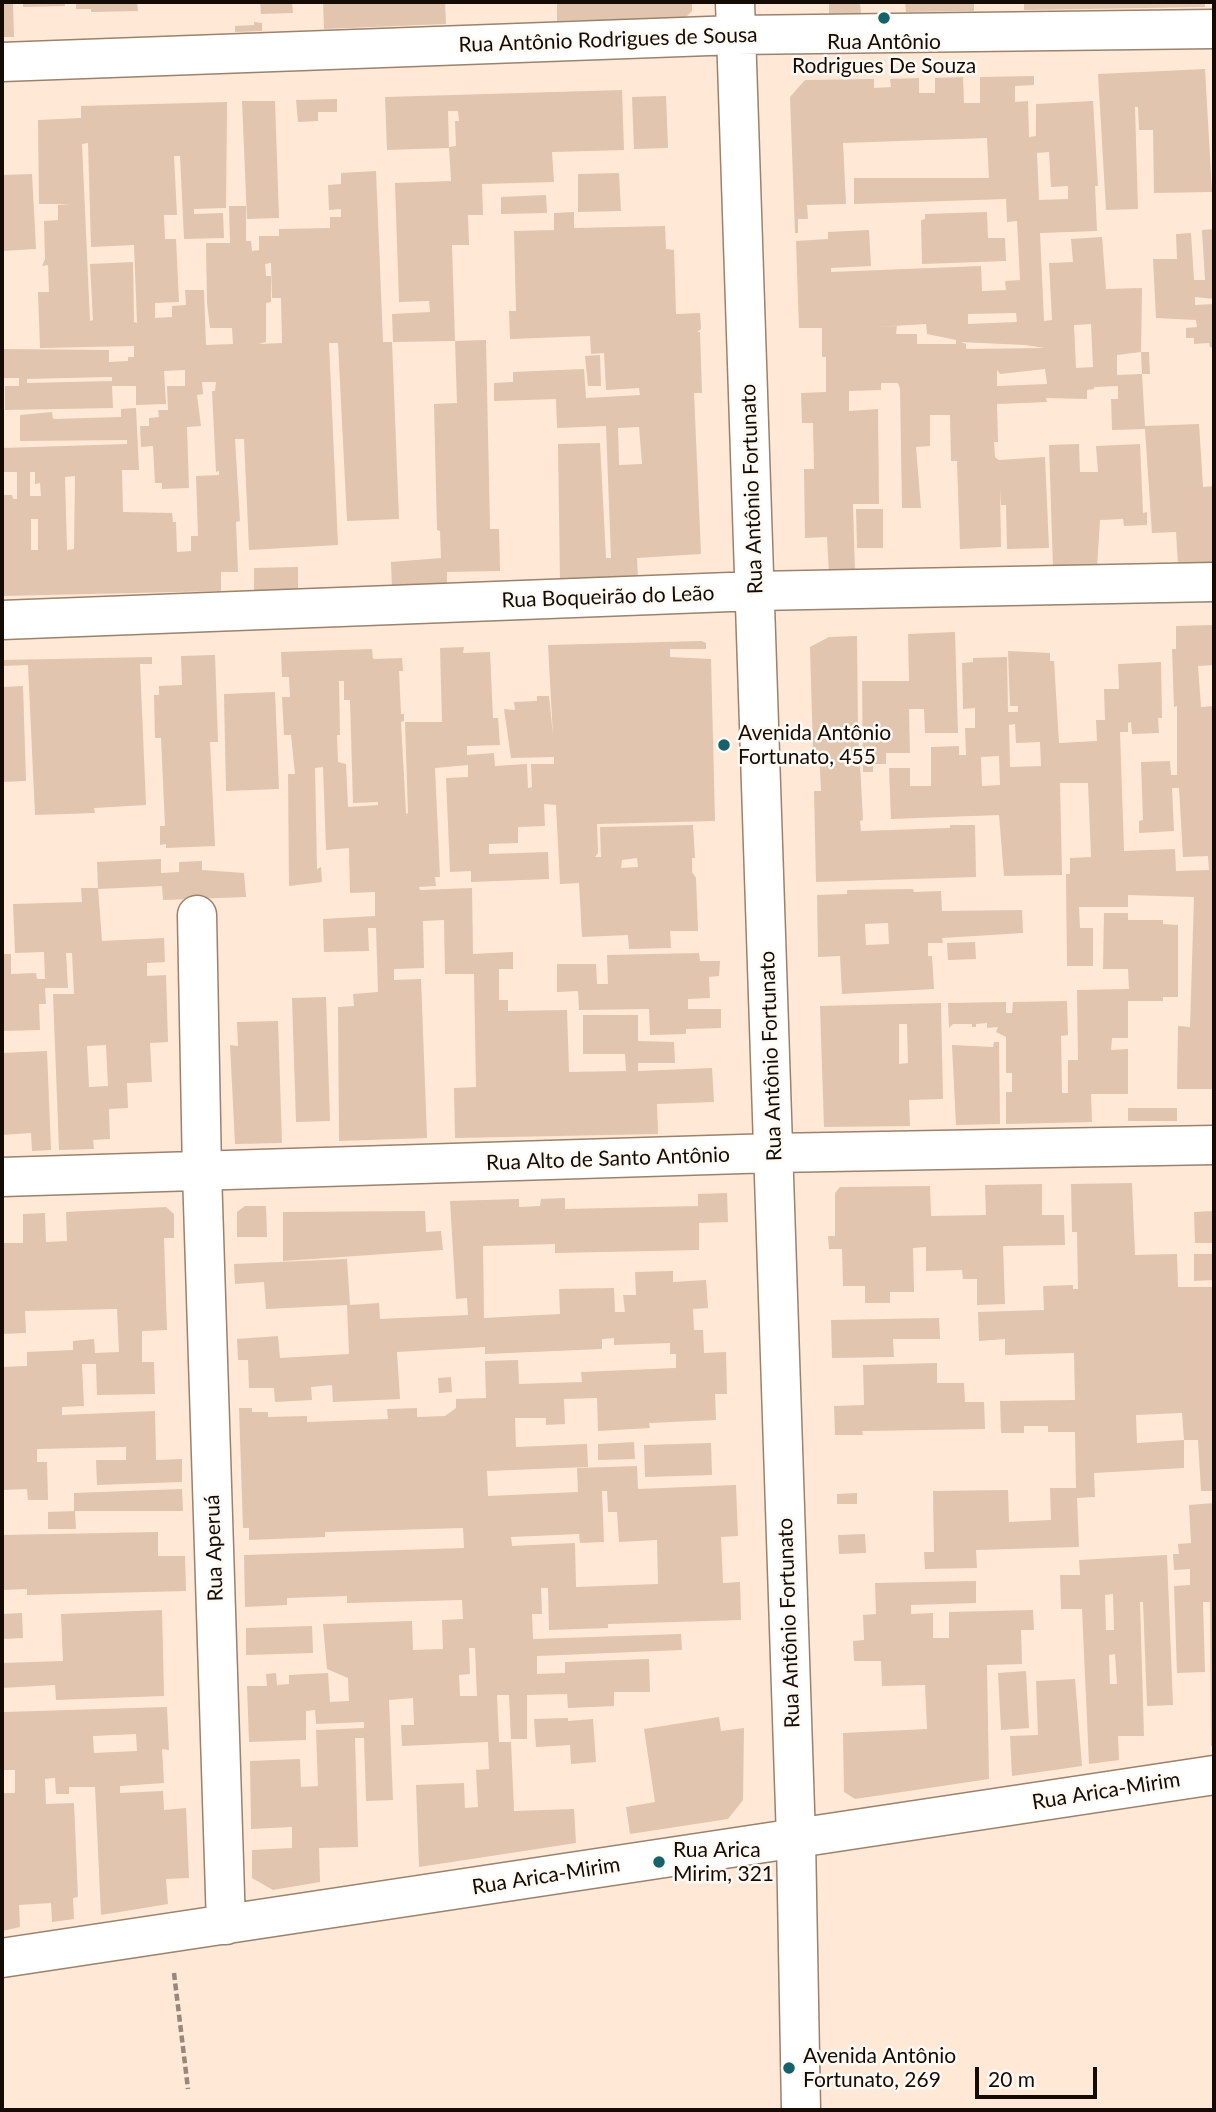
<!DOCTYPE html>
<html>
<head>
<meta charset="utf-8">
<style>
	body { margin:0 }
	#map { position:relative; width:1216px; height:2112px; overflow:hidden; background:#ffe8d6; font-family:Lato,sans-serif }
	canvas { display:block }
	.frame { position:absolute; inset:0; border:4px solid #140b05; pointer-events:none }
	.scale { position:absolute; left:975px; top:2067px; width:122px; height:32px; box-sizing:border-box; border:4px solid #140b05; border-top:0; padding-left:9px; font-size:21px; line-height:24px; white-space:nowrap; color:#140b05; -webkit-text-stroke:5px #fff9f4; paint-order:stroke }
</style>
</head>
<body>
<div id="map">
<canvas width="1216" height="2112"></canvas>
<div class="frame"></div>
<div class="scale">20 m</div>
</div>
<script>
const c = document.querySelector('canvas').getContext('2d');
c.lineJoin = 'round';
function paint(path, color) {
  c.fillStyle = color;
  c.fill(path, 'evenodd');
}
function toPath(rows) {
  const path = new Path2D();
  for (const r of rows) {
    path.moveTo(r[0], r[1]);
    for (let i = 2; i < r.length; i += 2) path.lineTo(r[i], r[i + 1]);
  }
  return path;
}
function trace(path, color, width, dash) {
  c.strokeStyle = color;
  c.lineWidth = width;
  c.lineCap = dash ? 'butt' : 'round';
  c.setLineDash(dash || []);
  c.stroke(path);
}
function drawText(font, color, halo, rows, align = 'center') {
  c.font = font + ' Lato,sans-serif';
  c.lineWidth = 5;
  c.setLineDash([]);
  c.textBaseline = 'middle';
  c.strokeStyle = halo;
  c.fillStyle = color;
  for (const [text, x, y, turn = 0] of rows) {
    c.save();
    c.translate(x, y);
    c.rotate((+turn || 0) * Math.PI / 180);
    c.textAlign = isNaN(turn) ? turn : align;
    if (halo) c.strokeText(text, 0, 0);
    c.fillText(text, 0, 0);
    c.restore();
  }
}
const building = toPath([
	[2,2,13,2,14,37,2,37],
	[23,2,64,2,65,6,23,7],
	[76,2,137,2,138,11,91,12,91,9,76,9],
	[260,2,292,2,293,13,261,14],
	[323,2,445,2,446,24,324,29],
	[557,2,692,2,692,11,685,18,557,21],
	[905,2,974,2,974,11,906,12],
	[1024,2,1205,2,1205,7,1024,10],
	[860,3,861,13,829,14,829,4],
	[254,22,262,23,262,31,235,32,235,26,254,25],
	[1205,69,1212,192,1154,193,1153,130,1139,130,1138,107,1135,107,1138,209,1106,210,1098,74],
	[1034,76,1034,85,1015,86,1015,102,1028,101,1029,137,1036,136,1036,104,1093,101,1098,186,1095,186,1097,231,1040,233,1044,321,1052,320,1049,263,1073,262,1071,239,1102,237,1106,289,1142,288,1141,352,1117,355,1117,375,1142,374,1141,352,1149,352,1150,374,1142,374,1145,426,1199,424,1203,487,1214,486,1214,563,1178,564,1176,532,1152,533,1145,429,1112,430,1111,399,1118,399,1118,386,1094,387,1094,389,1087,390,1087,399,1046,398,1047,402,997,404,998,442,994,442,995,457,999,460,1045,457,1049,548,1007,549,1006,505,1001,505,1000,490,1001,547,960,549,957,461,951,461,950,415,930,415,930,446,916,447,921,508,902,508,900,389,898,383,881,383,881,390,849,391,849,411,878,409,879,504,853,504,855,573,829,574,827,537,805,538,804,469,814,469,813,423,802,423,801,393,826,392,826,357,822,357,822,328,799,328,796,241,828,239,828,232,869,230,871,266,831,268,831,272,981,266,982,291,1006,290,1005,281,1020,280,1017,221,1007,222,1006,199,854,204,854,178,989,178,987,138,843,143,846,204,807,205,808,219,798,219,798,233,795,233,790,97,805,80,874,79,874,88,891,87,890,79,919,78,919,93,935,93,935,78,963,77,964,103,980,103,980,77],
	[1049,152,1051,187,1068,186,1068,199,1039,200,1037,153],
	[1016,313,1017,322,968,324,968,314],
	[926,324,927,334,956,340,956,344,917,344,917,334,896,334,897,326,875,327],
	[1091,324,1093,367,1076,368,1074,325],
	[961,342,1025,345,1045,348,966,349,966,344],
	[1045,369,1047,384,997,386,997,370,1000,374],
	[622,90,624,150,552,152,554,182,482,184,483,215,468,215,469,245,452,245,455,341,393,342,392,314,430,312,429,301,399,302,395,183,451,181,449,147,456,146,455,121,459,121,458,111,448,111,449,148,387,150,385,97],
	[666,96,668,148,634,149,632,97],
	[337,99,337,112,318,112,318,121,298,122,296,100],
	[242,101,275,101,279,218,247,219],
	[227,102,226,208,194,209,194,214,223,213,224,238,184,239,180,156,174,156,177,215,164,215,165,239,176,239,179,302,155,303,155,318,172,317,172,306,186,305,185,290,204,290,206,345,233,344,232,328,210,328,207,303,206,243,230,243,229,206,246,206,246,241,251,241,252,251,259,250,259,236,279,236,279,229,330,228,330,217,341,217,341,209,329,210,328,185,341,184,341,173,376,171,383,342,392,342,399,519,347,521,338,343,329,343,338,545,249,550,244,439,235,439,240,521,236,522,238,572,221,572,221,591,2,596,2,495,12,495,13,499,17,499,17,472,2,472,2,448,127,444,127,440,20,441,20,415,52,412,53,419,121,417,121,409,136,408,139,470,122,470,123,512,172,513,173,522,176,522,177,552,191,551,191,536,198,536,196,476,219,475,219,471,216,472,212,391,215,391,216,382,202,382,203,394,197,395,201,426,187,427,189,488,162,489,162,483,155,483,153,446,141,447,140,426,149,426,149,418,159,417,158,410,168,410,167,386,185,386,185,370,164,371,166,404,136,405,136,386,112,386,113,408,5,410,5,386,19,386,19,378,4,378,2,349,109,350,109,362,128,361,128,357,134,357,134,346,40,348,38,292,49,292,48,265,42,266,45,259,44,221,58,220,58,205,70,204,39,204,38,120,81,118,81,106],
	[88,143,91,247,134,245,137,323,134,322,133,262,90,264,93,320,90,321,82,144],
	[271,263,272,298,281,298,282,343,258,344,266,342,266,303,271,302,271,276,266,276,265,264],
	[107,377,112,377,112,381,27,383,27,379],
	[30,472,35,472,35,484,40,483,41,496,30,496],
	[75,476,74,549,67,550,65,477],
	[31,519,38,519,38,550,31,550],
	[619,173,621,211,578,212,578,174],
	[32,174,36,249,2,251,2,175],
	[546,195,547,213,501,214,501,197],
	[574,212,574,228,665,226,666,249,674,250,676,314,700,313,701,329,697,332,700,332,702,393,694,393,701,554,637,558,638,580,560,583,558,444,600,443,606,558,611,558,606,426,557,428,556,399,494,401,494,383,513,382,513,372,584,369,586,398,640,395,639,388,606,390,604,353,591,354,590,336,510,339,509,311,516,311,514,231,554,230,554,213],
	[639,427,642,464,619,465,618,428],
	[987,212,988,238,1005,238,1006,261,922,264,921,220,925,219,925,214],
	[1214,229,1214,299,1195,297,1195,305,1214,304,1214,348,1210,347,1209,343,1194,344,1194,338,1186,338,1186,328,1197,327,1196,320,1156,318,1153,259,1177,259,1176,234,1191,233,1194,280,1205,280,1202,230],
	[486,340,490,529,499,529,500,571,447,572,447,586,392,588,391,562,441,558,440,531,437,530,434,404,457,403,455,341],
	[600,355,601,386,588,386,585,356],
	[1079,444,1080,472,1098,472,1096,446,1140,444,1143,513,1147,512,1147,525,1124,526,1123,519,1100,520,1097,567,1053,567,1049,445],
	[856,509,883,509,883,548,857,548],
	[298,567,298,590,254,591,254,568],
	[1214,625,1214,665,1198,666,1201,707,1214,706,1214,1089,1177,1089,1178,1026,1190,1027,1194,897,1128,895,1128,907,1079,907,1080,928,1093,928,1093,966,1067,966,1066,874,1070,874,1070,858,1091,857,1088,783,1060,783,1062,875,1004,876,999,815,891,819,889,768,910,768,910,786,931,786,931,747,959,746,959,755,966,755,965,728,975,728,975,708,963,709,962,663,973,662,973,658,1007,657,1008,712,1018,712,1018,706,1010,706,1008,651,1050,653,1050,661,1054,661,1059,743,1097,741,1096,720,1105,720,1104,689,1119,689,1118,664,1161,662,1162,718,1158,718,1159,733,1132,734,1131,722,1128,723,1128,732,1120,732,1124,851,1175,849,1176,871,1209,870,1208,856,1183,857,1179,788,1172,788,1174,831,1139,833,1139,821,1143,820,1141,762,1170,761,1171,775,1177,775,1177,706,1174,707,1172,649,1176,649,1176,626],
	[1015,724,1016,743,1040,742,1041,766,1010,767,1009,725],
	[999,756,1000,785,982,786,981,757],
	[955,632,958,733,925,733,924,709,909,709,910,753,886,753,886,764,873,764,873,772,863,772,862,681,909,681,908,634],
	[857,636,858,727,863,820,860,821,861,831,950,828,950,825,975,825,976,877,816,882,814,791,821,791,819,750,813,750,810,647,829,637],
	[702,641,706,643,706,649,670,649,670,657,711,659,715,821,597,824,598,853,595,857,601,857,600,827,693,825,695,858,692,858,692,872,696,878,698,931,670,931,671,948,629,949,628,935,582,937,579,883,560,884,556,805,544,804,545,826,518,827,518,843,489,844,489,854,548,852,549,879,471,882,471,871,450,872,446,778,468,777,468,765,435,768,440,877,435,877,436,886,419,887,420,890,472,888,473,954,513,952,513,969,499,969,499,1000,508,1000,508,1011,567,1010,569,1072,626,1071,625,1054,583,1054,583,1015,638,1015,638,1041,674,1042,675,1063,638,1063,638,1071,712,1068,714,1102,657,1104,658,1134,455,1138,454,1088,476,1087,474,974,445,974,444,920,423,921,424,968,394,969,394,980,421,979,427,1138,339,1141,338,1007,354,1006,353,994,378,992,376,928,368,928,369,951,324,952,323,919,375,916,375,892,350,893,349,848,326,850,323,767,315,768,317,869,321,867,322,882,289,886,288,774,295,774,291,735,284,735,282,697,290,697,289,677,282,677,281,652,372,649,373,659,402,658,403,671,399,671,401,714,404,714,404,721,401,722,406,814,408,813,405,722,442,722,440,648,464,647,463,653,490,652,493,718,498,718,500,745,467,746,467,755,494,753,495,766,527,764,528,788,532,787,531,764,554,764,554,757,511,758,504,709,515,710,514,702,537,701,537,696,549,696,553,736,548,645],
	[339,681,344,681,344,700,350,700,353,803,378,802,378,805,348,807,346,764,338,762,337,735,340,735],
	[637,858,638,867,621,868,622,860],
	[215,655,218,742,210,742,215,846,166,848,166,844,160,845,160,826,165,826,161,738,155,738,154,695,159,695,159,686,182,685,181,656],
	[152,657,152,664,140,664,146,805,94,808,95,813,35,815,28,665,2,666,2,660],
	[23,686,26,781,2,782,2,687],
	[275,692,279,789,226,791,224,694],
	[161,859,161,873,179,872,179,862,202,861,202,870,244,873,246,897,163,900,162,886,98,889,97,862],
	[81,888,98,888,102,941,164,938,165,962,147,963,147,976,166,975,168,1042,150,1043,152,1082,127,1083,128,1108,109,1109,110,1139,93,1140,94,1149,59,1150,53,994,74,994,72,953,66,953,68,988,45,988,46,1004,39,1004,40,1030,2,1031,2,954,11,954,11,974,36,973,37,979,45,979,44,952,15,953,13,904,82,902],
	[106,1045,108,1086,89,1087,87,1046],
	[913,889,914,892,941,891,942,911,1022,910,1023,933,942,938,943,943,928,943,928,956,932,956,934,989,842,994,840,956,818,957,817,895,847,894,847,890],
	[888,923,889,944,866,945,865,924],
	[1104,913,1128,913,1128,920,1163,920,1163,924,1178,925,1178,997,1163,997,1163,1001,1128,1001,1128,1038,1112,1038,1111,1050,1128,1049,1128,1094,1091,1094,1092,1122,1006,1124,1006,1092,1012,1092,1012,1073,1006,1073,1006,1037,996,1032,998,1027,987,1028,987,1023,976,1024,976,1027,972,1027,972,1024,953,1024,949,1028,948,1003,1006,1002,1006,1013,1012,1013,1013,1002,1067,1001,1068,1035,1061,1036,1062,1093,1068,1093,1068,1060,1078,1060,1077,990,1129,989,1128,969,1103,969],
	[975,942,976,959,948,960,947,943],
	[699,953,700,961,720,961,719,976,709,977,710,998,688,999,688,1009,721,1009,721,1028,686,1029,686,1034,650,1035,649,1009,579,1010,578,991,557,992,557,964,596,964,597,984,608,984,607,955],
	[326,997,330,1121,296,1122,292,998],
	[941,1003,943,1099,909,1100,910,1126,824,1127,820,1006],
	[899,1024,907,1024,908,1063,899,1064],
	[278,1021,282,1143,235,1144,230,1045,238,1046,237,1022],
	[994,1042,999,1042,1000,1124,956,1125,952,1045,993,1047],
	[47,1051,51,1150,32,1151,31,1133,2,1135,2,1053],
	[1128,1108,1177,1108,1177,1121,1128,1121],
	[1132,1183,1135,1255,1177,1254,1178,1287,1214,1287,1214,1491,1201,1491,1198,1440,1184,1440,1182,1413,1136,1415,1137,1443,1184,1440,1184,1468,1094,1473,1095,1497,1077,1498,1079,1547,976,1550,977,1568,925,1569,924,1552,934,1552,933,1491,1008,1490,1009,1522,1051,1520,1050,1488,1076,1488,1075,1432,1048,1432,1048,1426,1024,1426,1024,1433,1001,1433,1000,1401,1075,1400,1074,1353,1005,1355,1005,1339,979,1341,978,1312,1044,1310,1043,1286,1073,1285,1073,1289,1078,1289,1077,1232,1072,1232,1071,1184],
	[1042,1184,1042,1215,1064,1215,1065,1245,1003,1246,1005,1304,977,1305,977,1279,963,1279,962,1270,926,1271,926,1247,913,1248,914,1292,890,1292,890,1303,865,1303,865,1286,843,1286,842,1249,829,1249,828,1236,835,1236,835,1193,840,1187,930,1186,931,1216,986,1215,985,1185],
	[727,1193,728,1222,699,1223,699,1250,555,1253,555,1244,483,1246,484,1318,560,1314,559,1289,614,1288,615,1312,625,1312,623,1295,636,1295,635,1272,673,1271,673,1282,706,1280,708,1308,693,1309,694,1330,703,1330,704,1353,726,1352,727,1394,715,1394,716,1420,649,1423,650,1428,598,1431,597,1398,564,1399,565,1424,546,1425,546,1418,515,1418,516,1447,587,1444,588,1467,487,1471,488,1496,578,1492,577,1468,637,1466,638,1489,736,1485,738,1536,721,1537,723,1583,740,1582,741,1620,608,1624,608,1628,549,1630,548,1588,541,1588,542,1614,532,1614,533,1639,681,1634,682,1650,537,1656,537,1674,565,1673,565,1662,649,1659,650,1692,614,1692,614,1706,568,1708,567,1694,527,1695,527,1739,511,1739,509,1695,497,1695,499,1742,511,1742,514,1811,574,1809,576,1843,419,1867,416,1785,464,1783,465,1808,478,1807,476,1770,489,1769,488,1742,402,1746,401,1725,414,1725,413,1698,389,1700,393,1800,366,1801,364,1738,355,1738,358,1847,319,1848,320,1882,273,1890,252,1878,252,1850,292,1848,292,1827,251,1829,250,1761,300,1759,301,1787,318,1786,316,1730,364,1728,364,1722,316,1724,315,1710,306,1711,306,1740,249,1742,247,1686,267,1686,266,1674,276,1673,277,1685,289,1684,289,1675,328,1673,330,1702,349,1701,348,1678,327,1669,323,1624,412,1621,413,1650,443,1649,442,1620,463,1619,462,1600,347,1603,347,1596,287,1598,287,1605,245,1607,244,1555,464,1548,463,1528,325,1532,325,1537,249,1540,249,1528,243,1528,239,1408,252,1408,252,1412,268,1412,268,1417,307,1416,307,1422,388,1419,387,1409,417,1408,417,1417,445,1416,456,1408,456,1399,486,1398,485,1361,518,1360,519,1384,582,1382,581,1372,676,1368,676,1354,670,1354,670,1343,614,1345,614,1338,602,1339,602,1349,485,1354,485,1347,397,1352,400,1399,333,1402,332,1385,311,1387,312,1400,275,1402,274,1388,249,1388,248,1360,238,1360,237,1339,278,1336,280,1358,349,1354,347,1305,266,1309,264,1282,235,1284,234,1264,347,1259,350,1305,379,1303,380,1319,468,1315,467,1298,456,1299,450,1201,519,1199,519,1207,540,1206,541,1199,565,1198,565,1209,698,1206,698,1194],
	[602,1491,607,1491,608,1512,617,1512,619,1542,657,1540,658,1584,576,1587,575,1543,512,1546,511,1537,579,1534,580,1543,604,1542],
	[469,1648,475,1648,477,1696,460,1696,459,1675,470,1674],
	[245,1206,266,1206,267,1237,237,1237,237,1212],
	[166,1207,174,1214,174,1238,164,1238,167,1330,142,1331,142,1362,154,1362,155,1394,97,1395,96,1364,82,1364,84,1406,62,1407,62,1415,155,1411,156,1460,182,1459,182,1482,97,1485,96,1460,126,1460,126,1447,37,1449,37,1462,47,1462,48,1500,28,1500,27,1489,2,1490,2,1367,27,1366,27,1352,73,1350,73,1341,94,1339,95,1353,119,1352,117,1309,25,1311,26,1333,2,1334,2,1243,23,1243,23,1214,45,1213,46,1242,67,1241,66,1212],
	[425,1211,426,1232,441,1231,443,1250,283,1261,283,1212],
	[1214,1211,1214,1243,1195,1243,1194,1212],
	[1194,1254,1214,1254,1214,1280,1194,1281],
	[939,1318,940,1339,893,1339,894,1357,832,1358,831,1320],
	[937,1363,937,1383,964,1383,965,1402,984,1402,985,1429,862,1431,863,1435,835,1435,834,1406,864,1405,863,1365],
	[451,1377,452,1392,439,1393,438,1378],
	[634,1442,635,1459,598,1460,598,1444],
	[711,1443,712,1475,645,1477,644,1445],
	[182,1489,183,1511,74,1511,74,1493],
	[857,1493,857,1504,837,1504,837,1494],
	[1214,1503,1214,1746,1211,1746,1210,1602,1203,1602,1205,1672,1177,1673,1174,1586,1190,1585,1190,1569,1174,1570,1173,1554,1179,1554,1178,1544,1191,1543,1189,1505],
	[75,1511,76,1529,48,1529,48,1512],
	[158,1532,158,1556,185,1556,186,1591,27,1595,27,1589,2,1590,2,1535],
	[865,1534,866,1553,839,1554,838,1535],
	[1167,1555,1173,1705,1147,1706,1143,1602,1140,1602,1144,1736,1118,1736,1119,1760,1089,1764,1082,1609,1061,1609,1060,1575,1080,1575,1079,1560],
	[1113,1594,1114,1630,1106,1630,1105,1595],
	[1115,1654,1117,1684,1110,1684,1109,1655],
	[976,1581,976,1603,911,1605,911,1614,933,1613,933,1638,949,1638,949,1612,1033,1610,1034,1630,1021,1630,1022,1664,987,1665,989,1779,855,1799,844,1792,843,1733,927,1729,925,1685,882,1686,881,1661,854,1661,853,1641,864,1640,863,1615,876,1614,875,1583],
	[162,1610,164,1696,56,1700,55,1685,2,1688,2,1663,63,1661,61,1614],
	[22,1613,23,1638,2,1639,2,1614],
	[312,1626,313,1653,246,1655,246,1628],
	[1026,1671,1029,1728,1001,1730,998,1673],
	[1075,1679,1082,1766,1012,1776,1010,1736,1038,1735,1036,1681],
	[2,1701,4,1712,167,1707,169,1750,162,1749,164,1783,120,1786,120,1793,163,1791,164,1810,186,1808,189,1878,166,1879,168,1904,101,1915,95,1787,69,1787,69,1794,56,1794,55,1778,45,1779,46,1804,74,1803,78,1897,73,1898,74,1919,52,1922,51,1903,19,1905,20,1927,2,1931,2,1793,15,1793,15,1770,2,1770],
	[136,1734,137,1751,94,1753,93,1736],
	[719,1717,721,1731,744,1728,743,1800,728,1819,630,1834,626,1807,655,1802,644,1729],
	[568,1718,568,1721,593,1719,596,1762,571,1764,570,1745,536,1747,534,1719]
]);
const path = toPath([
	[174,1973,188,2089]
]);
const minor = toPath([
	[735,2,796,1839,801,2110],
	[2,62,736,35,1214,29],
	[2,620,756,591,1214,582],
	[197,915,202,1172,226,1925],
	[2,1177,774,1153,1214,1145],
	[2,1958,1214,1775]
]);
const markers = [
	[884,18,7,"#15626d"],
	[724,745,7,"#15626d"],
	[659,1862,7,"#15626d"],
	[789,2068,7,"#15626d"]
];
const streetNames = [
	["Rua Antônio Rodrigues de Sousa",608,40,-2],
	["Rua Antônio Fortunato",752,489,-92],
	["Rua Boqueirão do Leão",608,597,-2],
	["Rua Antônio Fortunato",771,1056,-92],
	["Rua Alto de Santo Antônio",608,1159,-2],
	["Rua Aperuá",214,1548,-92],
	["Rua Antônio Fortunato",789,1623,-92],
	["Rua Arica-Mirim",1106,1791,-9],
	["Rua Arica-Mirim",546,1876,-9]
];
const poiNames = [
	["Rua Antônio",884,42,"center"],
	["Rodrigues De Souza",884,66,"center"],
	["Avenida Antônio",738,733],
	["Fortunato, 455",738,757],
	["Rua Arica",673,1850],
	["Mirim, 321",673,1874],
	["Avenida Antônio",803,2056],
	["Fortunato, 269",803,2080]
];
paint(building, '#e1c5af');
trace(minor, '#9b826d', 41);
trace(path, '#98877a', 4.5, [7, 3.5]);
trace(minor, '#fff', 38);
for (const [x, y, r, color] of markers) {
  const dot = new Path2D();
  dot.arc(x, y, r, 0, 2 * Math.PI);
  c.fillStyle = color;
  c.fill(dot);
  trace(dot, '#fff9f4', 2.5);
}
drawText('21px', '#140b05', '#fff9f4', streetNames);
drawText('21px', '#140b05', '#fff9f4', poiNames, 'left');
</script>
</body>
</html>
